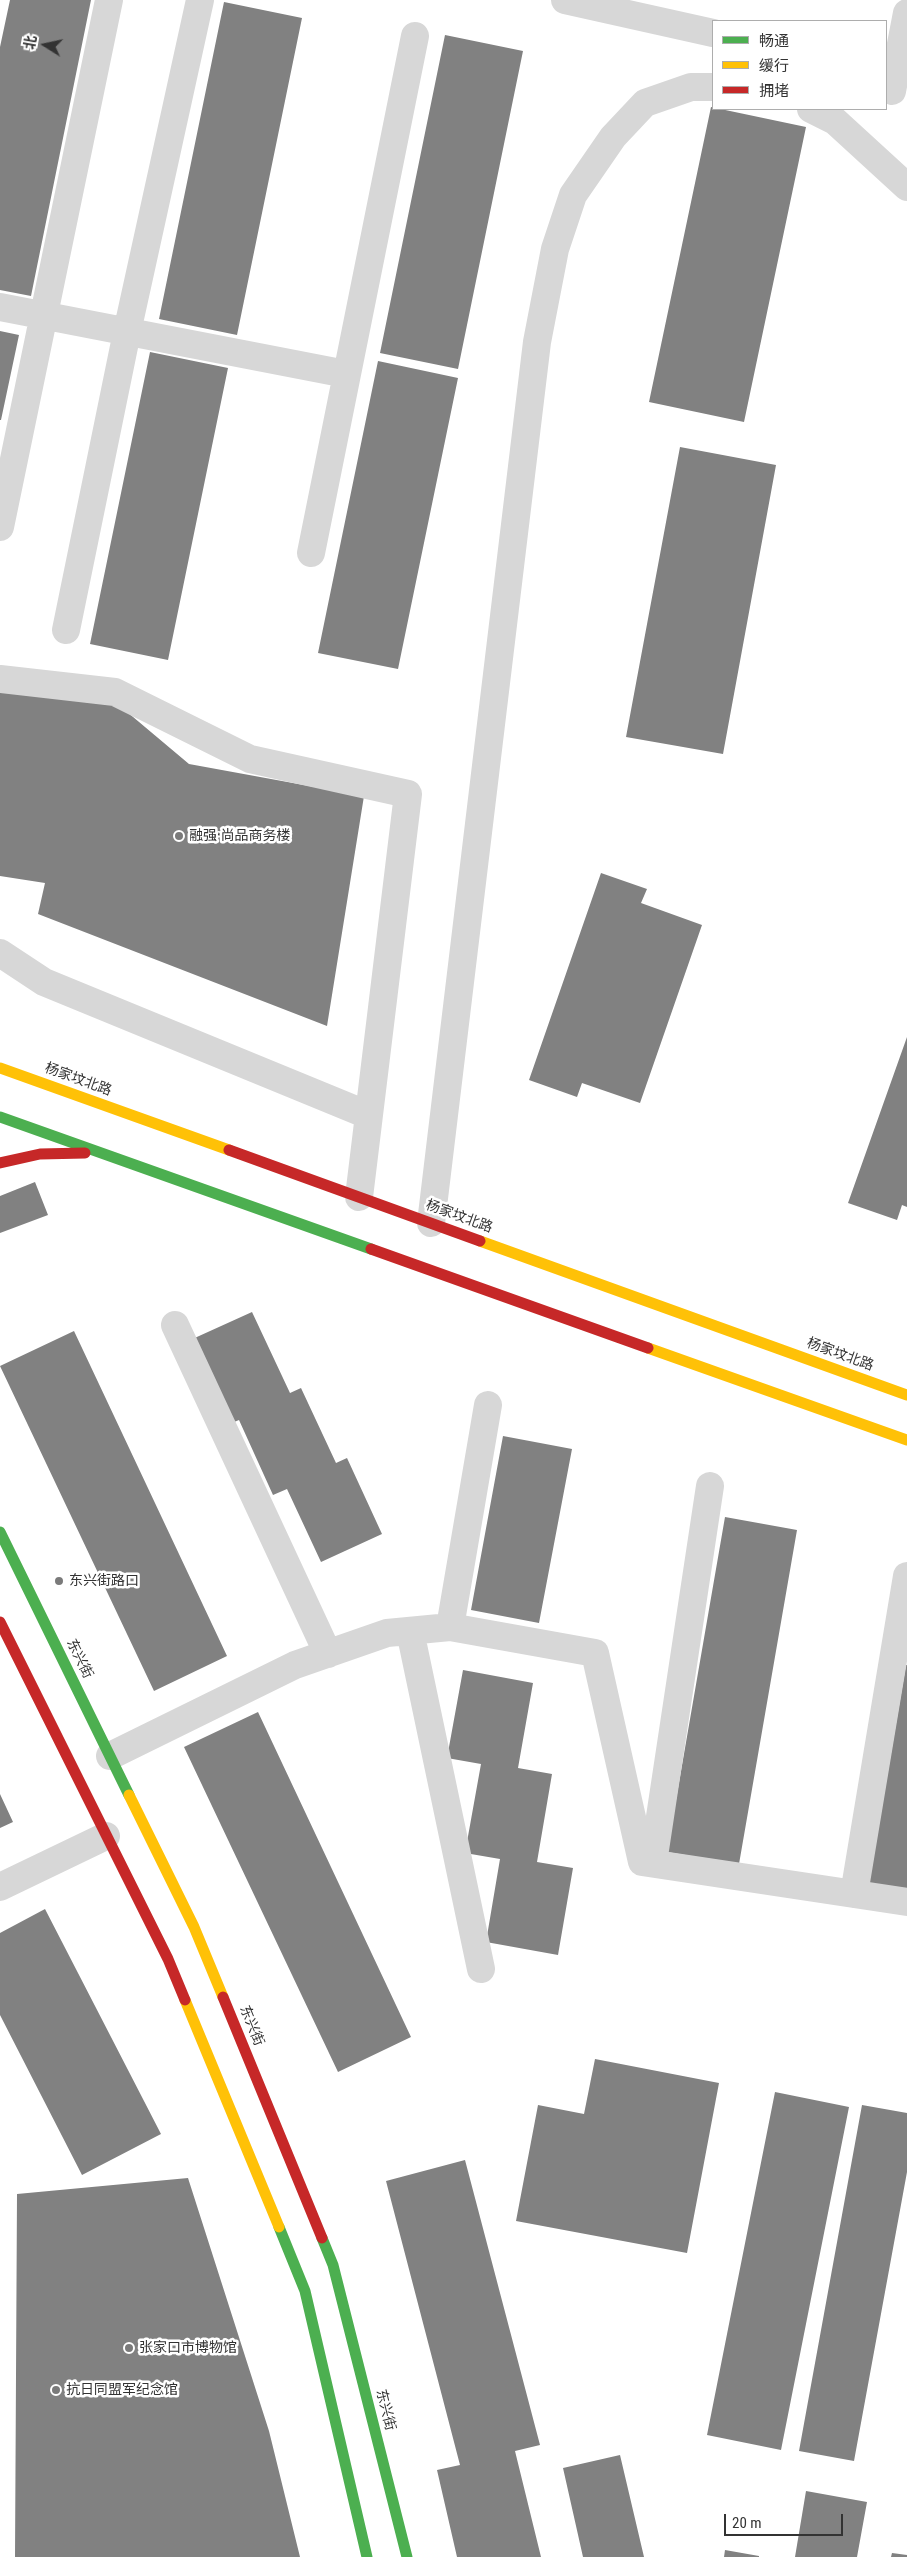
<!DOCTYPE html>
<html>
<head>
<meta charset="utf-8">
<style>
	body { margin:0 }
	#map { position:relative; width:907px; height:2557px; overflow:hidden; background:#fff; font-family:"Roboto Condensed","Noto Sans SC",sans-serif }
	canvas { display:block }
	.legend { position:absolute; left:712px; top:20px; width:175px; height:90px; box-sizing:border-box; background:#fff; border:1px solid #adadad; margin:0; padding:6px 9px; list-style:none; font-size:15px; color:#333 }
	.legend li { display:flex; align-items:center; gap:10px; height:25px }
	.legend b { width:25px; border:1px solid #adadad }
	.north { position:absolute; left:20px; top:20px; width:50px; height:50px; -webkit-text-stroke:4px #fff; paint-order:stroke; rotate:280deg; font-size:14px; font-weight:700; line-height:20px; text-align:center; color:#333 }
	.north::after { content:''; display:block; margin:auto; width:18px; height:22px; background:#333; clip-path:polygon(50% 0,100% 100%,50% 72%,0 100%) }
	.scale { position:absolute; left:724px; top:2514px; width:119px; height:22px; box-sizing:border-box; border:2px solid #333; border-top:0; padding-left:6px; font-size:15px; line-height:18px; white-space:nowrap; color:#333; -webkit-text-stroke:4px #fff; paint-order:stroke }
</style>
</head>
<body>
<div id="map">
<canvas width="907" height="2557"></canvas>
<ul class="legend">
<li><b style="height:6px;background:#4caf50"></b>畅通</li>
<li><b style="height:6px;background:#ffc107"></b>缓行</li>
<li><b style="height:6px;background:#c62828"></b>拥堵</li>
</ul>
<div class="north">北</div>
<div class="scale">20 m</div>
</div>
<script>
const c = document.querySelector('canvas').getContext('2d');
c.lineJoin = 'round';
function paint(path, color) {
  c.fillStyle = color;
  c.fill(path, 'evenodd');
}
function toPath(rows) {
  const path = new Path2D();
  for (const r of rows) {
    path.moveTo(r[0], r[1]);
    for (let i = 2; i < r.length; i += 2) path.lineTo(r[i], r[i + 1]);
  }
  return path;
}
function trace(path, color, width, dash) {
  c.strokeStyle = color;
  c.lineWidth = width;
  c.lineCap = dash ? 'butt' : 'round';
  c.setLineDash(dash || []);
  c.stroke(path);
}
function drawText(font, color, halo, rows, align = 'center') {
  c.font = font + ' "Roboto Condensed","Noto Sans SC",sans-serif';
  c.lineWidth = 5;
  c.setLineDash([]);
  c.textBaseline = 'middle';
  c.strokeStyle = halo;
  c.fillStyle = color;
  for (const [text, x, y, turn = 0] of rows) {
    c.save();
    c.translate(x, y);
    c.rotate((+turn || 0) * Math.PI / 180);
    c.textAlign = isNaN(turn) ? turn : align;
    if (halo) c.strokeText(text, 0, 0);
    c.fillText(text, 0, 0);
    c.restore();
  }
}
const building = toPath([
	[10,0,91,0,31,296,0,290,0,47],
	[224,2,302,18,237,335,159,319],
	[445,35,523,51,458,369,380,353],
	[711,107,806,127,744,422,649,402],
	[0,331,19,335,1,420,0,420],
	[150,352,228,368,168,660,90,644],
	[378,361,458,378,398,669,318,653],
	[680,447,776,465,723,754,626,737],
	[0,692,120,706,189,764,364,796,327,1026,38,914,45,883,0,876],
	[601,873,647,889,641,903,702,925,640,1103,582,1083,577,1097,529,1080],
	[907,1037,907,1207,902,1205,897,1220,848,1203],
	[35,1182,48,1215,0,1233,0,1196],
	[252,1312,290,1393,301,1388,336,1463,347,1458,382,1534,321,1562,287,1489,273,1495,239,1420,227,1425,188,1341],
	[74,1331,227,1656,154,1691,0,1366],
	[503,1436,572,1449,539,1623,471,1610],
	[725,1517,797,1530,739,1864,667,1852],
	[906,1665,907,1665,907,1889,869,1883],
	[463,1670,533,1683,518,1768,552,1774,537,1862,573,1868,558,1955,486,1942,500,1859,465,1853,481,1764,447,1758],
	[258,1712,411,2037,338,2072,184,1747],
	[0,1794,13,1822,0,1828],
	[45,1909,161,2134,82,2175,0,2015,0,1933],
	[595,2059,719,2083,687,2253,516,2221,538,2105,584,2114],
	[775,2092,849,2107,781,2450,707,2435],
	[862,2105,907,2113,907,2172,854,2461,799,2451],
	[465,2160,540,2445,515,2451,541,2557,457,2557,437,2470,460,2465,386,2181],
	[188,2178,269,2431,300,2557,15,2557,17,2194],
	[620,2455,644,2557,583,2557,563,2468],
	[806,2491,867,2502,857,2557,795,2557],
	[725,2550,759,2556,759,2557,724,2557],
	[892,2553,907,2555,907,2557,891,2557]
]);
const street = toPath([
	[565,0,713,33],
	[892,91,907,13],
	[811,109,835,121,907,187],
	[0,307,346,374],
	[0,527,109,0],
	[311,553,415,36],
	[66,630,127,332,200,0],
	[0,679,115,692,250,759,408,794,359,1197],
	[0,953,44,982,368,1115],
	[431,1223,537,342,555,249,573,195,613,137,645,103,691,87,713,87],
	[175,1325,328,1654],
	[450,1627,488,1405],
	[410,1631,481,1969],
	[110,1756,295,1665,387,1633,450,1627,595,1653,642,1862,907,1902],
	[653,1863,710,1486],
	[0,1887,106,1836],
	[854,1894,907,1576]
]);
const fast = toPath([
	[0,1117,371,1249],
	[0,1532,129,1795],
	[279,2227,305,2291,367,2557],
	[322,2238,333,2265,407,2557]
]);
const slow = toPath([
	[0,1068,229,1150],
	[480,1241,907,1395],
	[648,1348,907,1440],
	[129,1795,194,1927,223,1997],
	[185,2000,279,2227]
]);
const jam = toPath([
	[229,1150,480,1241],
	[0,1163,40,1154,85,1153],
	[371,1249,648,1348],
	[0,1622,168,1959,185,2000],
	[223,1997,322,2238]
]);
const markers = [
	[179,836,5,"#7a7a7a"],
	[59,1581,5,"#7a7a7a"],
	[129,2348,5,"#7a7a7a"],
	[56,2390,5,"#7a7a7a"]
];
const poiNames = [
	["融强·尚品商务楼",189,836],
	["东兴街路口",69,1581],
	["张家口市博物馆",139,2348],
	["抗日同盟军纪念馆",66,2390]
];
const streetNames = [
	["杨家坟北路",78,1080,20],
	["杨家坟北路",459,1217,20],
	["杨家坟北路",840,1355,20],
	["东兴街",79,1659,64],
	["东兴街",251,2026,68],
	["东兴街",385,2410,76]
];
paint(building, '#818181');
trace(street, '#d7d7d7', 28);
trace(fast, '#4caf50', 11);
trace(slow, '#ffc107', 11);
trace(jam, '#c62828', 11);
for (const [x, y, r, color] of markers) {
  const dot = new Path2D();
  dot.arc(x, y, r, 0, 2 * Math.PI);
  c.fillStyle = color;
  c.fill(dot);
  trace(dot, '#fff', 2);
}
drawText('14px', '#333', '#fff', poiNames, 'left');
drawText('14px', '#333', '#fff', streetNames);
</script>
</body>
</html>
